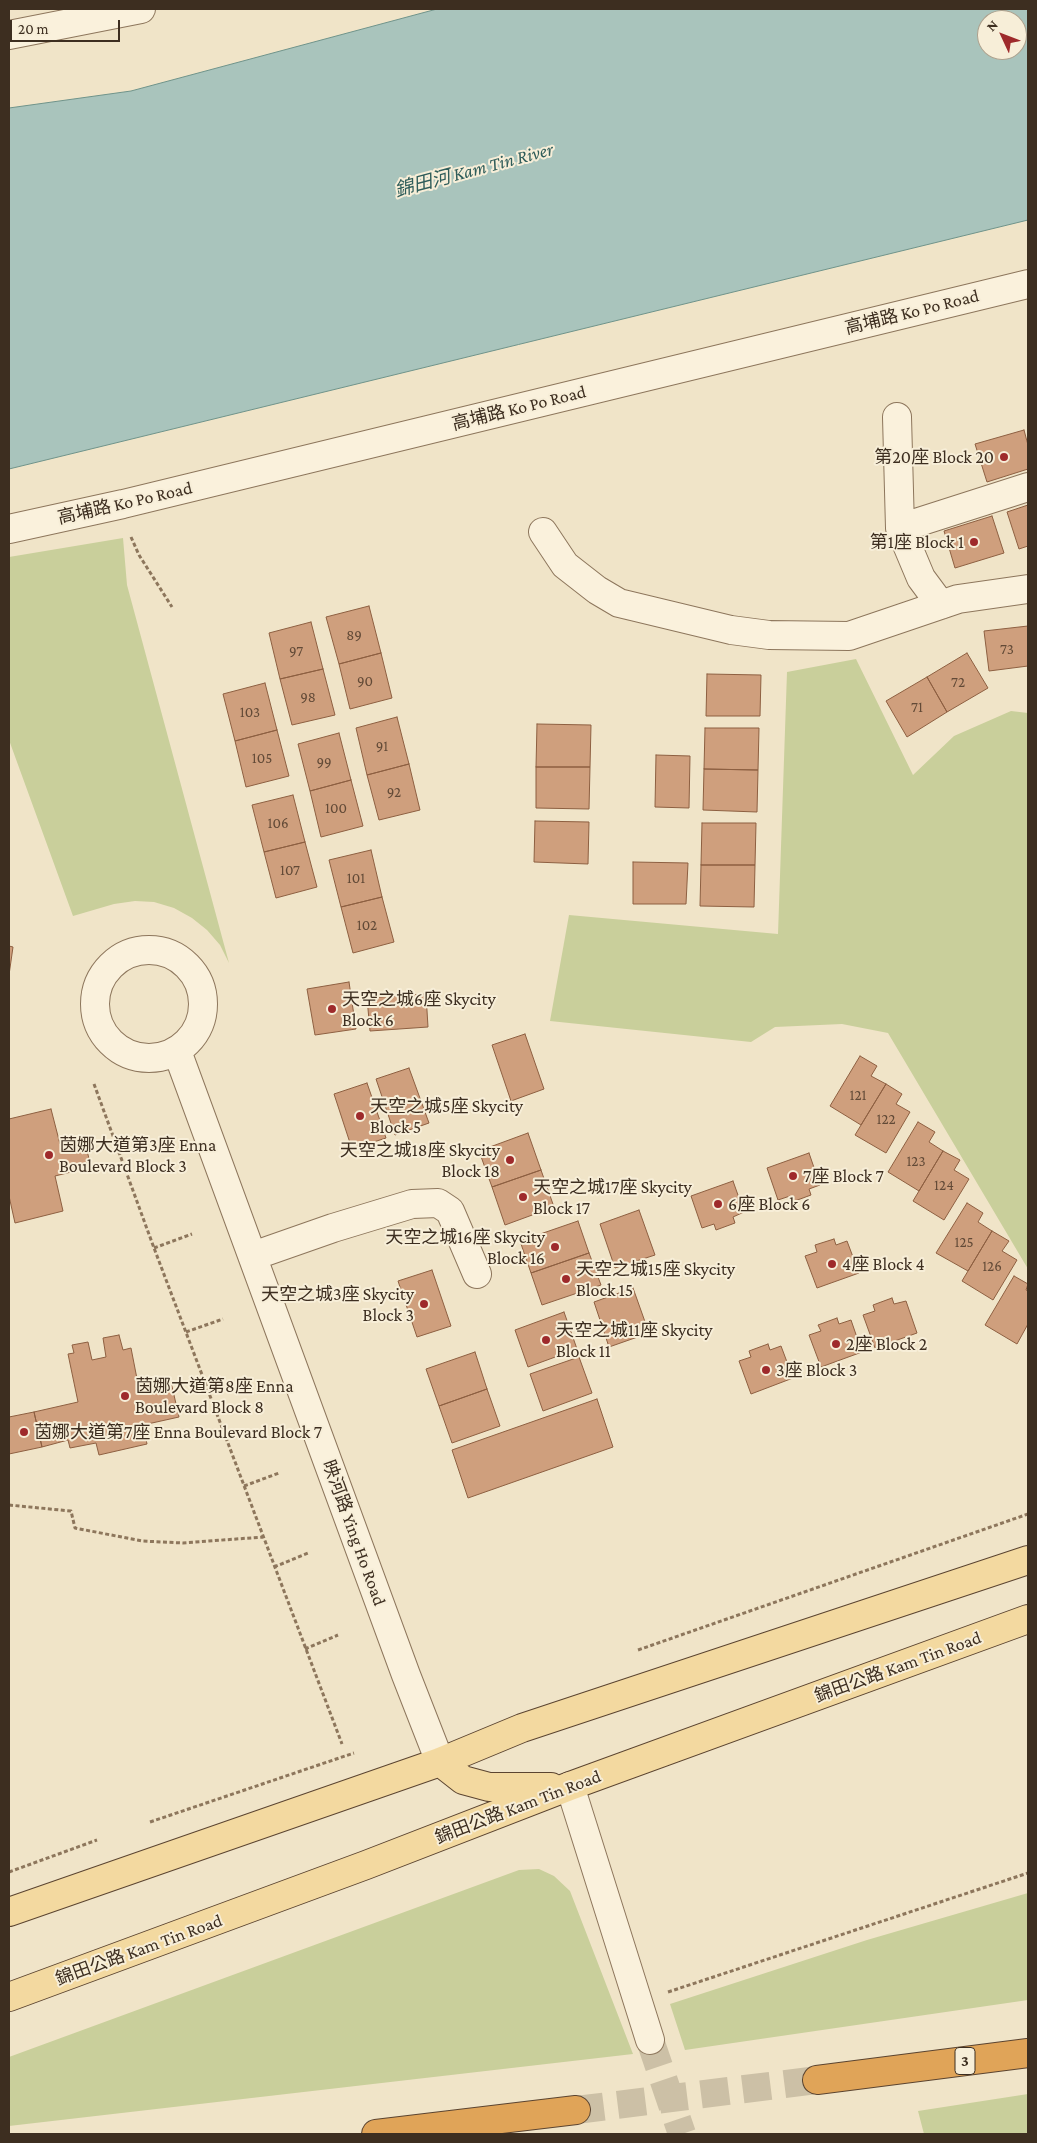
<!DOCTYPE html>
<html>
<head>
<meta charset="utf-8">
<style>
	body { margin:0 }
	#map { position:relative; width:1037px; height:2143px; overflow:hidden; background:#f0e4c8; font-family:"Crimson Pro",serif }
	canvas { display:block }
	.frame { position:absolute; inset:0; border:10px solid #3d2e20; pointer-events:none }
	.north { position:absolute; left:977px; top:10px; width:50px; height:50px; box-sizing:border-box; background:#f7eed8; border:1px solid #ada18e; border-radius:50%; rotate:313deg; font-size:14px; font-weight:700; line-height:20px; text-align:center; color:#3d2e20 }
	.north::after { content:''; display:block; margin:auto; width:18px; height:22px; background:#9e2a2b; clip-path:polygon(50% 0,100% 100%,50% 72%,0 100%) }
	.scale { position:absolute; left:10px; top:20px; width:110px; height:22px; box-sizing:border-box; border:2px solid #3d2e20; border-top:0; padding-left:6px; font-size:15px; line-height:18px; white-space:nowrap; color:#3d2e20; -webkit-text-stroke:4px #f7eed8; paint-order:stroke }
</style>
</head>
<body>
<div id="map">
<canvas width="1037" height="2143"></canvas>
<div class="frame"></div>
<div class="north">N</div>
<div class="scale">20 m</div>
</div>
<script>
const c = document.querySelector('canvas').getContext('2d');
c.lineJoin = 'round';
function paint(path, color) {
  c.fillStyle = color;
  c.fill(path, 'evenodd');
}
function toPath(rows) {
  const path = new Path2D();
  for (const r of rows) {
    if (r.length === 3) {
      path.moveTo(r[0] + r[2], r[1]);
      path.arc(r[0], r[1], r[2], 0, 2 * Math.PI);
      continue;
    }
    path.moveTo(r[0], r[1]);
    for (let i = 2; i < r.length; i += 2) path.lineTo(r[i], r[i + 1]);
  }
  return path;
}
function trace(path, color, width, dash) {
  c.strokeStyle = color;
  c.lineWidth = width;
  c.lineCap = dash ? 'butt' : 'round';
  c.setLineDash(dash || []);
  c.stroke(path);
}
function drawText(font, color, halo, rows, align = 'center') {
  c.font = font + ' "Crimson Pro","Noto Sans TC",serif';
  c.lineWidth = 4;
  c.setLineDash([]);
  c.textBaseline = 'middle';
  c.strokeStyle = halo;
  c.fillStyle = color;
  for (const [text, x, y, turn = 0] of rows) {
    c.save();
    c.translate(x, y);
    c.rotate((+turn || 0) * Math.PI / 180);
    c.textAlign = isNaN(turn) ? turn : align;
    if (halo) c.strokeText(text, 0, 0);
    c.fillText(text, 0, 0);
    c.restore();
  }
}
const green = toPath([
	[123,538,127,585,229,963,220,945,207,930,192,918,174,908,154,902,135,901,114,904,73,916,9,740,9,557],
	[856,659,913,775,954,736,1011,711,1028,713,1028,1269,888,1033,842,1024,775,1027,751,1042,550,1021,569,915,778,934,787,672],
	[539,1869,554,1876,570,1891,633,2054,9,2126,9,2057,519,1870],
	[1028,1893,1028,2000,685,2050,670,2004,867,1940],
	[1028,2094,1028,2134,924,2134,918,2111]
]);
const water = toPath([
	[437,9,1028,9,1028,220,9,469,9,108,131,91,437,9],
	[987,20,1017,20,1017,50,987,50,987,20]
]);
const building = toPath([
	[1024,430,1028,445,1028,469,987,482,975,444,1024,430],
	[1028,505,1028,546,1019,549,1007,512,1028,505],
	[992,516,1004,553,955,568,944,531,992,516],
	[369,606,381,653,339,664,326,617,369,606],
	[311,622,323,669,280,679,269,633,311,622],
	[1028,626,1028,666,989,671,984,631,1028,626],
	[381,653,392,698,350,709,339,664,381,653],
	[967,653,988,688,947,712,927,677,967,653],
	[323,669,335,715,292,725,280,679,323,669],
	[707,674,761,675,760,716,706,716,707,674],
	[927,677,947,712,907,737,886,701,927,677],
	[265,683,277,730,235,741,223,694,265,683],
	[397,717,409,764,367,775,356,728,397,717],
	[537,724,591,725,590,767,536,767,537,724],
	[705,728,759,728,758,770,704,769,705,728],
	[277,730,289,776,246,787,235,741,277,730],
	[339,733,351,780,310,791,298,744,339,733],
	[656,755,690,756,689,808,655,807,656,755],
	[409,764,420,810,379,820,367,775,409,764],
	[536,767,590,767,589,809,536,808,536,767],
	[704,769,758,770,757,812,703,810,704,769],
	[351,780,363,826,321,837,310,791,351,780],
	[293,795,305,842,264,852,252,805,293,795],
	[535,821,589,822,588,864,534,862,535,821],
	[702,823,756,823,755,865,701,865,702,823],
	[305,842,317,887,276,898,264,852,305,842],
	[371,850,382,897,341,907,329,860,371,850],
	[633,862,688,863,686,904,633,904,633,862],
	[701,865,755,865,754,907,700,906,701,865],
	[382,897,394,942,353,953,341,907,382,897],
	[9,946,13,947,9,975,9,946],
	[349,982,356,1029,315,1035,307,989,349,982],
	[426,994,428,1027,370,1031,367,998,426,994],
	[525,1034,544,1089,511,1101,492,1045,525,1034],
	[860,1056,877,1066,871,1076,886,1084,861,1125,830,1106,860,1056],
	[409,1068,429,1123,395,1135,376,1079,409,1068],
	[367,1083,386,1138,352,1149,334,1094,367,1083],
	[886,1084,902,1094,896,1104,910,1112,886,1153,855,1135,886,1084],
	[51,1109,60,1144,84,1138,91,1167,55,1176,63,1211,15,1223,9,1196,9,1119,51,1109],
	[918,1122,935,1132,929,1142,943,1151,919,1191,888,1172,918,1122],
	[528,1133,541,1170,492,1187,479,1151,528,1133],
	[943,1151,960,1160,954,1170,969,1179,944,1220,913,1201,943,1151],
	[809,1153,820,1185,809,1189,811,1195,792,1202,790,1196,778,1200,767,1168,809,1153],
	[541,1170,554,1207,505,1225,492,1187,541,1170],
	[733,1181,744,1212,733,1217,735,1223,716,1230,714,1224,702,1228,691,1196,733,1181],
	[967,1203,983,1213,978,1222,992,1231,968,1271,936,1253,967,1203],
	[639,1210,655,1255,615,1268,600,1224,639,1210],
	[578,1221,589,1253,531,1273,520,1241,578,1221],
	[992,1231,1009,1241,1002,1251,1017,1260,993,1300,962,1281,992,1231],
	[834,1239,836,1245,847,1241,859,1273,817,1288,805,1256,817,1252,815,1245,834,1239],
	[589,1253,601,1285,542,1305,531,1273,589,1253],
	[432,1270,451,1326,417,1337,398,1281,432,1270],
	[1014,1276,1028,1284,1026,1290,1028,1291,1028,1324,1017,1344,985,1325,1014,1276],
	[633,1288,649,1333,609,1347,594,1302,633,1288],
	[892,1298,894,1304,906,1301,917,1333,875,1348,863,1315,875,1311,873,1305,892,1298],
	[564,1312,577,1349,528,1367,515,1330,564,1312],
	[837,1318,839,1324,851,1320,862,1352,821,1367,809,1335,821,1331,818,1325,837,1318],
	[119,1335,123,1350,131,1348,139,1389,171,1382,179,1417,143,1425,147,1444,99,1455,96,1443,70,1448,68,1440,42,1447,34,1412,78,1402,68,1354,74,1353,72,1345,88,1342,92,1360,106,1357,103,1338,119,1335],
	[768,1344,770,1350,781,1346,793,1378,751,1394,739,1361,751,1357,749,1351,768,1344],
	[475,1352,487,1389,439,1406,426,1369,475,1352],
	[579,1357,592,1393,543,1411,530,1374,579,1357],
	[487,1389,500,1426,452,1443,439,1406,487,1389],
	[597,1399,613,1447,468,1498,452,1450,597,1399],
	[34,1412,42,1447,9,1454,9,1417,34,1412]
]);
const minorTunnel = toPath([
	[650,2040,682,2134]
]);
const highwayTunnel = toPath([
	[576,2110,817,2080]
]);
const path = toPath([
	[131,537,139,555,172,607],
	[94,1084,154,1248,342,1744],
	[154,1248,192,1234],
	[186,1332,223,1319],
	[244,1486,279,1473],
	[9,1505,71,1511,75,1528,142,1541,183,1543,263,1537],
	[274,1567,308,1553],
	[305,1649,338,1635],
	[638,1650,1028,1514],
	[150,1822,354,1753],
	[9,1872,97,1840],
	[668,1992,1028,1873]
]);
const minor = toPath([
	[9,35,141,9],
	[897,417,900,528,921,578,941,605],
	[900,528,1028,487],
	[9,529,123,504,1028,284],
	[543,532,565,565,597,590,619,603,731,630,769,635,849,636,958,599,1028,589],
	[149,1004,54],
	[177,1051,406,1675,440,1762],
	[253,1256,333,1228,412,1204,438,1203,450,1211,477,1274],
	[570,1786,650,2040]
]);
const major = toPath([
	[440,1762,463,1780,489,1787,551,1787],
	[9,1912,440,1762,522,1728,1028,1560],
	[9,1997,366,1865,570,1786,1028,1619]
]);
const highway = toPath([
	[817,2080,1028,2053],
	[376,2134,576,2110]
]);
const markers = [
	[1004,457,5,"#9e2a2b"],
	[974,542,5,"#9e2a2b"],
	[332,1009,5,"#9e2a2b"],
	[360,1116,5,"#9e2a2b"],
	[49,1155,5,"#9e2a2b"],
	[510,1160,5,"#9e2a2b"],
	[793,1176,5,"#9e2a2b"],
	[523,1197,5,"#9e2a2b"],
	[718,1204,5,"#9e2a2b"],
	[555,1247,5,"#9e2a2b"],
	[832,1264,5,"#9e2a2b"],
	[566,1279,5,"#9e2a2b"],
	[424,1304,5,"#9e2a2b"],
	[546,1340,5,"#9e2a2b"],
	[836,1344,5,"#9e2a2b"],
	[766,1370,5,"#9e2a2b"],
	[125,1396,5,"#9e2a2b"],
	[24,1432,5,"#9e2a2b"]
];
const numberNames = [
	["89",354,635],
	["73",1007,649],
	["97",296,651],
	["90",365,681],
	["72",958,682],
	["98",308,697],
	["71",917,707],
	["103",250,712],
	["91",382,746],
	["105",262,758],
	["99",324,762],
	["92",394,792],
	["100",336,808],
	["106",278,823],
	["107",290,870],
	["101",356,878],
	["102",367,925],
	["121",858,1095],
	["122",886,1119],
	["123",916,1161],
	["124",944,1185],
	["125",964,1242],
	["126",992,1266]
];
const shields = [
	[965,2061,20]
];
const shieldNames = [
	["3",965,2061]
];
const streetNames = [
	["高埔路 Ko Po Road",912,312,-14],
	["高埔路 Ko Po Road",519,408,-14],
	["高埔路 Ko Po Road",125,503,-13],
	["映河路 Ying Ho Road",354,1533,70],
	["錦田公路 Kam Tin Road",898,1667,-20],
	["錦田公路 Kam Tin Road",518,1807,-21],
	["錦田公路 Kam Tin Road",139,1950,-20]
];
const poiNames = [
	["第20座 Block 20",994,457,"right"],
	["第1座 Block 1",964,542,"right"],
	["天空之城6座 Skycity",342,999],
	["Block 6",342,1020],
	["天空之城5座 Skycity",370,1106],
	["Block 5",370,1127],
	["茵娜大道第3座 Enna",59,1145],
	["Boulevard Block 3",59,1166],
	["天空之城18座 Skycity",500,1150,"right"],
	["Block 18",500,1171,"right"],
	["7座 Block 7",803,1176],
	["天空之城17座 Skycity",533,1187],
	["Block 17",533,1208],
	["6座 Block 6",728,1204],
	["天空之城16座 Skycity",545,1237,"right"],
	["Block 16",545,1258,"right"],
	["4座 Block 4",842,1264],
	["天空之城15座 Skycity",576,1269],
	["Block 15",576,1290],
	["天空之城3座 Skycity",414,1294,"right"],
	["Block 3",414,1315,"right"],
	["天空之城11座 Skycity",556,1330],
	["Block 11",556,1351],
	["2座 Block 2",846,1344],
	["3座 Block 3",776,1370],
	["茵娜大道第8座 Enna",135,1386],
	["Boulevard Block 8",135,1407],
	["茵娜大道第7座 Enna Boulevard Block 7",34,1432]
];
const waterNames = [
	["錦田河 Kam Tin River",474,170,-15]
];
paint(green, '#c9cf9b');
paint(water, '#a9c4bc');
trace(water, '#6f938a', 1);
paint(building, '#cf9f7d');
trace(building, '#8d5f41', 1);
trace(minorTunnel, '#ccc0a6', 28, [28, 14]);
trace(highwayTunnel, '#ccc0a6', 28, [28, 14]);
trace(minor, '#8d765c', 30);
trace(major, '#5b4430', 30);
trace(highway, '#5b4430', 30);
trace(path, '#8d765c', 3, [4, 2.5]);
trace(minor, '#faf1dc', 28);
trace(major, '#f3d9a0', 28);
trace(highway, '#e0a458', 28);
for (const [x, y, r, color] of markers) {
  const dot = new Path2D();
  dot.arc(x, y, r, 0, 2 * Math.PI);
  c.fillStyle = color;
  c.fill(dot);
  trace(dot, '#f7eed8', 2);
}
drawText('15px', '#624a37', null, numberNames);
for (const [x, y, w] of shields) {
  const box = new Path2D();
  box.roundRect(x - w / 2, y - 13.5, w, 27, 4);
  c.fillStyle = '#f7eed8';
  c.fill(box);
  trace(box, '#3d2e20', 1);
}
drawText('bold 16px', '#3d2e20', null, shieldNames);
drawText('18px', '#3d2e20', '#f7eed8', streetNames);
drawText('18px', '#3d2e20', '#f7eed8', poiNames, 'left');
drawText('italic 19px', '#2f5d5a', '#f7eed8', waterNames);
</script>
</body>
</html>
